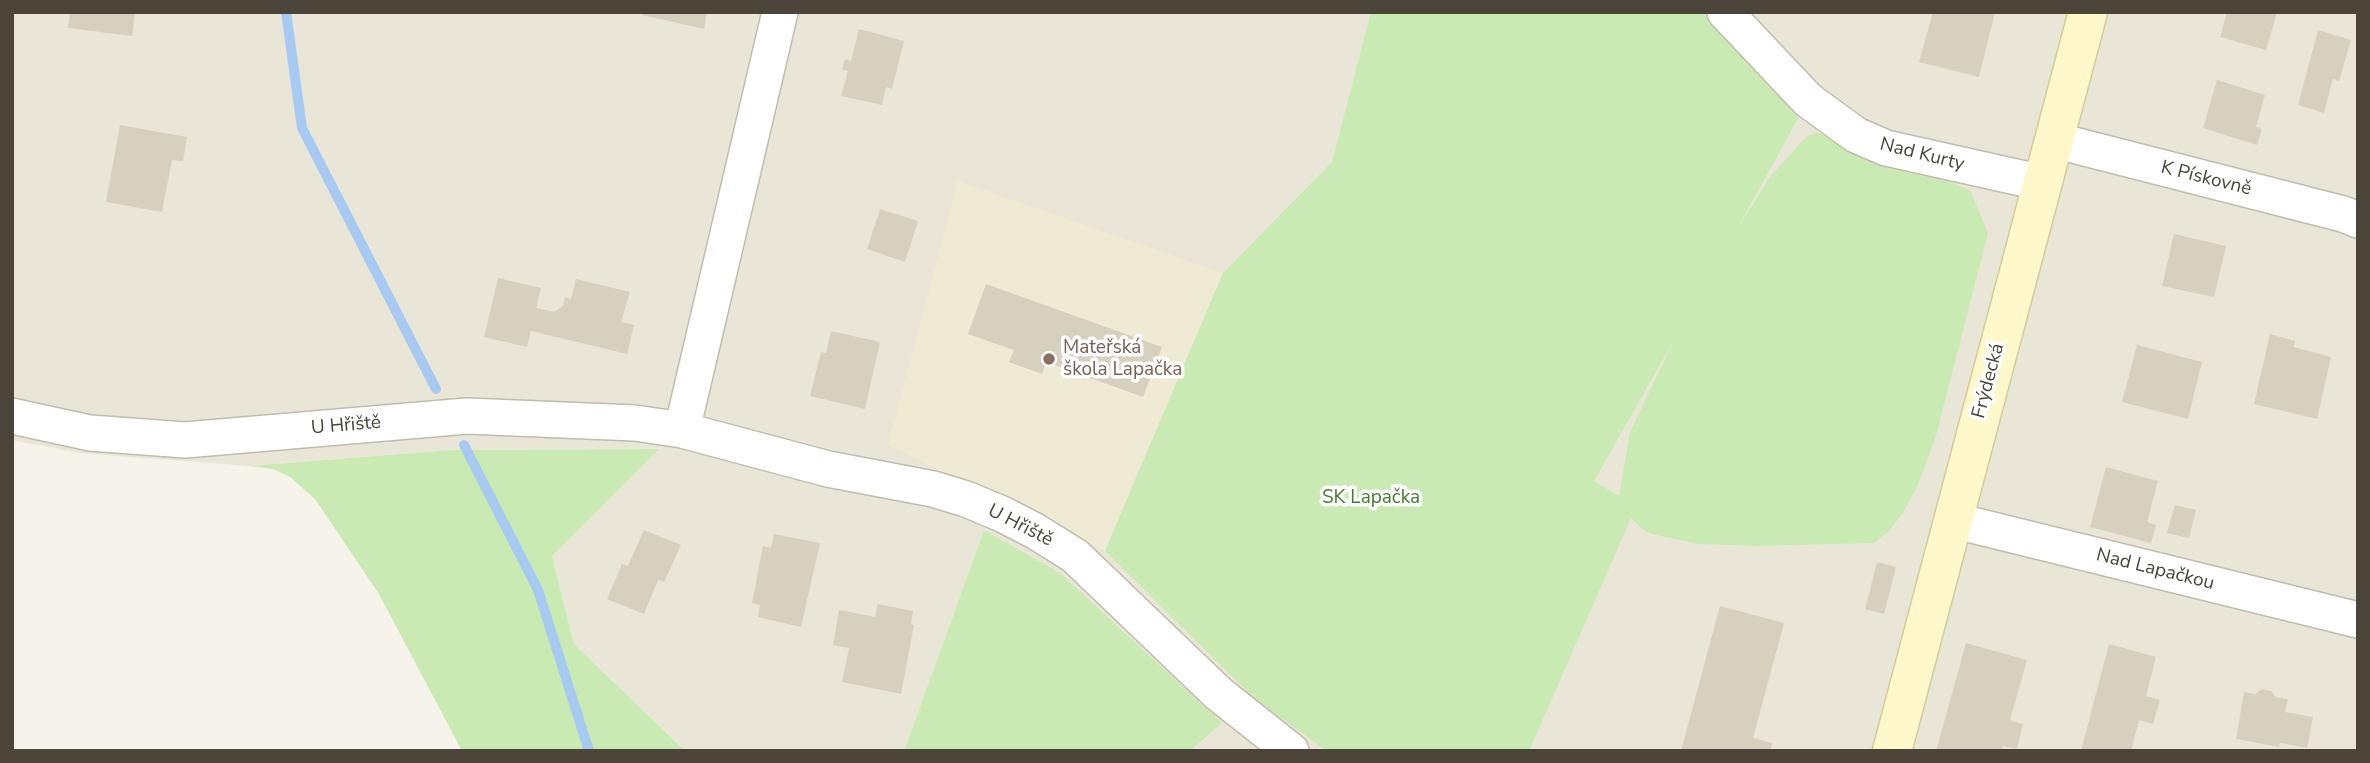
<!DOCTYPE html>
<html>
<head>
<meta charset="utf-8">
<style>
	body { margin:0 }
	#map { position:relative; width:2370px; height:763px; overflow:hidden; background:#f5f3ea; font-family:"Nunito Sans",sans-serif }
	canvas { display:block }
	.frame { position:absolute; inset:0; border:14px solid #4a4538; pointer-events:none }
</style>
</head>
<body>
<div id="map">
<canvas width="2370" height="763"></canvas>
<div class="frame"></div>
</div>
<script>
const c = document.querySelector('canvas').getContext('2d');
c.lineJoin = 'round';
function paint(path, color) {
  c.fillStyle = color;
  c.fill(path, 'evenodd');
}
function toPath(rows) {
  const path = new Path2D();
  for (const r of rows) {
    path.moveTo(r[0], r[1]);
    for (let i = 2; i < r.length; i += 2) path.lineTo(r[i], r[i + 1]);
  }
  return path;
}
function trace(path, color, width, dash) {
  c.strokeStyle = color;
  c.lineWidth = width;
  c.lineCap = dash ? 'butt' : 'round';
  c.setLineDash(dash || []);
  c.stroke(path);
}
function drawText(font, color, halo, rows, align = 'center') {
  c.font = font + ' "Nunito Sans",sans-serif';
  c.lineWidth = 7;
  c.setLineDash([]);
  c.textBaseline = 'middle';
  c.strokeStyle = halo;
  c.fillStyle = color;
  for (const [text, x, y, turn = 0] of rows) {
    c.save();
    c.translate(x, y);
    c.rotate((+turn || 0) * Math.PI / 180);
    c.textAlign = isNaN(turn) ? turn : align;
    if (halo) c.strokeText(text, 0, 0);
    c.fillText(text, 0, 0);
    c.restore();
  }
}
const residential = toPath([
	[12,12,2358,12,2358,751,1190,751,1222,723,984,530,904,751,685,751,574,644,552,556,657,449,451,450,249,466,79,453,12,440]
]);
const education = toPath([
	[958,181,1223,273,1105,551,888,445]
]);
const green = toPath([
	[1371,12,1702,12,1800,115,1737,229,1770,177,1806,137,1816,133,1829,136,1873,164,1953,183,1970,190,1988,233,1936,436,1918,485,1903,513,1888,532,1874,543,1758,546,1698,544,1652,534,1642,529,1631,518,1529,751,1327,751,1255,699,1105,551,1223,273,1332,162],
	[1674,340,1630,432,1619,496,1594,481],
	[659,449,552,556,574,644,685,751,462,751,379,594,315,499,290,477,273,469,249,466,451,450],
	[984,530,1060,573,1222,723,1190,751,904,751]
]);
const stream = toPath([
	[286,12,302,128,436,389],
	[464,445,538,590,589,751]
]);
const building = toPath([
	[70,12,135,12,132,36,68,28],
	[643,12,707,12,704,29,642,15],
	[1933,12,1995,12,1979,77,1919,62],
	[2227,12,2277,12,2266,50,2220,37],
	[859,29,904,41,892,89,886,87,882,105,841,96,848,71,842,70,845,59,851,61],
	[2318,30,2351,40,2339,81,2333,79,2324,113,2298,105],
	[2217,80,2265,95,2256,127,2262,129,2257,145,2203,128],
	[120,125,187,137,183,161,172,160,162,212,106,202],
	[880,209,918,221,905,262,867,249],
	[2174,234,2226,246,2214,297,2162,286],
	[498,278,541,288,536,308,554,312,563,306,565,297,571,299,576,279,630,292,621,322,634,325,627,354,531,331,527,347,484,337],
	[986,284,1162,347,1143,397,1046,362,1042,374,1009,362,1014,350,968,334],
	[831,331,880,342,865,409,810,396,821,352,826,353],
	[2270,334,2295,341,2294,347,2331,357,2317,419,2254,404],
	[2137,345,2202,362,2188,419,2122,402],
	[2106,467,2158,481,2147,522,2156,525,2151,543,2090,527],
	[2175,505,2196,510,2189,538,2167,533],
	[644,530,681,545,664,582,658,580,644,614,607,599,622,564,628,566],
	[774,534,820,543,801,627,758,617,760,605,752,603,763,546,771,548],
	[1877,562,1896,567,1884,614,1865,609],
	[878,604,913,611,911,624,914,625,901,694,842,682,849,648,833,645,839,610,875,617],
	[1720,606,1784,623,1753,738,1772,743,1770,751,1681,751],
	[1966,643,2027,660,2010,720,2023,724,2017,749,2003,746,2002,751,1936,751],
	[2109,644,2156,657,2146,696,2160,700,2153,724,2139,720,2131,751,2081,751],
	[2262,689,2271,691,2276,697,2288,699,2285,712,2313,717,2307,748,2280,743,2279,747,2236,739,2244,692,2255,694]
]);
const street = toPath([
	[1725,12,1808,100,1856,135,1886,148,2043,183],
	[2054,140,2343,214,2358,220],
	[12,416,90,433,185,440,467,416,635,423,682,430,828,469,933,489,966,499,1002,514,1035,531,1075,556,1219,694,1291,751],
	[682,430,780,12],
	[1952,520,2358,620]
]);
const secondary = toPath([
	[1892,751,2088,12]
]);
const markers = [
	[1049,359,7,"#8d6e63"]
];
const streetNames = [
	["Nad Kurty",1922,155,14],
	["K Pískovně",2206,179,14],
	["Frýdecká",1989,381,-75],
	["U Hřiště",346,426,-5],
	["U Hřiště",1020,526,27],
	["Nad Lapačkou",2155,570,14]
];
const educationNames = [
	["Mateřská",1063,348],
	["škola Lapačka",1063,370]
];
const parkNames = [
	["SK Lapačka",1371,498]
];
paint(residential, '#e9e6d8');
paint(education, '#eeead4');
paint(green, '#caeab3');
trace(stream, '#a6caf2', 10);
paint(building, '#d7d0bf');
trace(street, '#c1bcac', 38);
trace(secondary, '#d6cc9a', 41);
trace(street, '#fff', 35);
trace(secondary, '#fff8ca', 38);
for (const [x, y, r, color] of markers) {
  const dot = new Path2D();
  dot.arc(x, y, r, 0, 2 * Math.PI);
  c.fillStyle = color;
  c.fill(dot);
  trace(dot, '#fff', 2.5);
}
drawText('19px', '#4a4538', '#fff', streetNames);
drawText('19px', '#785e54', '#fff', educationNames, 'left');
drawText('19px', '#3f7d29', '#fff', parkNames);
</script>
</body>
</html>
